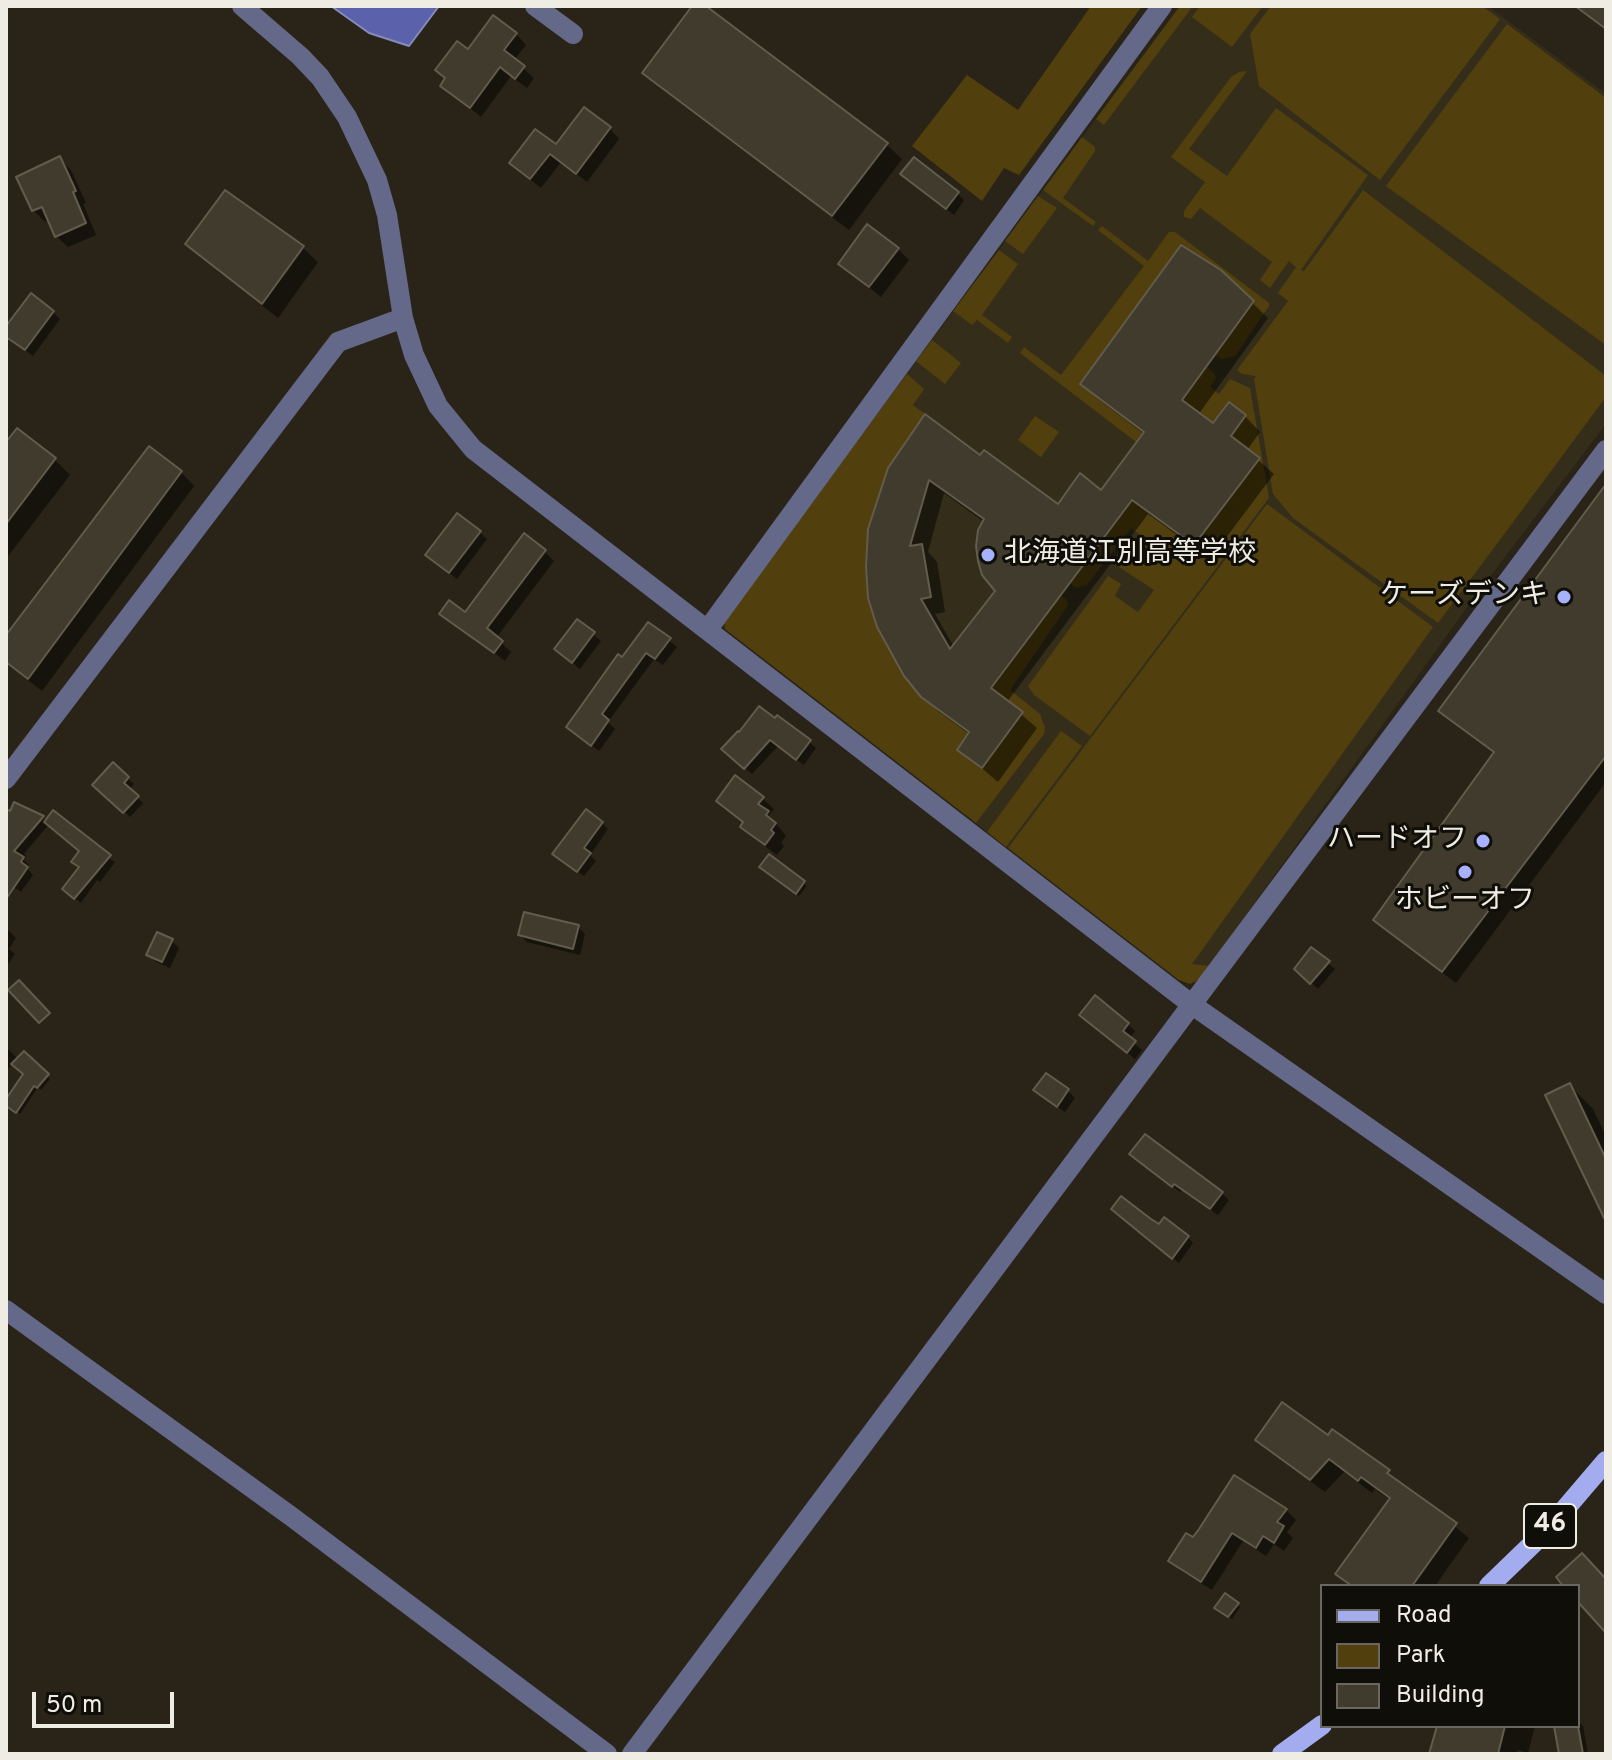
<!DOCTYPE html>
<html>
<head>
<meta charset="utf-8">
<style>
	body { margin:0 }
	#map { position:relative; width:1612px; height:1760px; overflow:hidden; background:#292417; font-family:Overpass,sans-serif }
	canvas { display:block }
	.frame { position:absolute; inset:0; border:8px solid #efece3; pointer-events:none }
	.legend { position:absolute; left:1320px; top:1584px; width:260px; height:144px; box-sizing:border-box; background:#100e08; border:2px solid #696760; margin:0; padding:10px 14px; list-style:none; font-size:24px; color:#efece3 }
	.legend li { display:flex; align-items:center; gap:16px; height:40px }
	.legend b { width:40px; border:2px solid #696760 }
	.scale { position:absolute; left:32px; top:1692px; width:142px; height:36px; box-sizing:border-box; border:4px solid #efece3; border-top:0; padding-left:10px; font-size:24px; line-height:28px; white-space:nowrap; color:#efece3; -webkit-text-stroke:6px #100e08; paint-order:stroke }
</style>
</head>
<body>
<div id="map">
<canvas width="1612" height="1760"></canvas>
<div class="frame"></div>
<ul class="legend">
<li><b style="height:10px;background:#a3acef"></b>Road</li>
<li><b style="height:22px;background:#51400d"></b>Park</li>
<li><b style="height:22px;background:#403b2d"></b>Building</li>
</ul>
<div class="scale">50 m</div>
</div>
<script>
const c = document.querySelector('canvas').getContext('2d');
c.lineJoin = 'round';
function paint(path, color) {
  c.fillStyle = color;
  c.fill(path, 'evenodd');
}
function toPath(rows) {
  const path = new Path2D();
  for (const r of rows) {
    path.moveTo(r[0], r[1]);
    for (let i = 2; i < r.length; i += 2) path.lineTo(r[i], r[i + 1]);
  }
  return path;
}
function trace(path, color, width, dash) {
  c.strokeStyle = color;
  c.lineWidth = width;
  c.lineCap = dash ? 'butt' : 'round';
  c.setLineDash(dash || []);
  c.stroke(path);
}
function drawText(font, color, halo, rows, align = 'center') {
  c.font = font + ' Overpass,"Noto Sans JP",sans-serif';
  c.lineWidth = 6;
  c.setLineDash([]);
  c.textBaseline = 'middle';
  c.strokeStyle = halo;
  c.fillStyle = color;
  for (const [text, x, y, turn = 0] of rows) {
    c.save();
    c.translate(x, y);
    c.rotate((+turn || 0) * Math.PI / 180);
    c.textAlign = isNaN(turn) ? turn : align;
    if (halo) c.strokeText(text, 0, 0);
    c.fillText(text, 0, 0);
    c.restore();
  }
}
const built = toPath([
	[1180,6,1488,6,1606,94,1606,424,1476,595,1200,979,1190,984,1179,980,725,629,724,620]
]);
const green = toPath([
	[1091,6,1142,6,1019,175,1004,168,982,201,912,146,967,75,1018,110],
	[1180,6,1193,6,1104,125,1096,119],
	[1200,6,1263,6,1232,47,1192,17],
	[1271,6,1482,6,1500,19,1380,180,1259,86,1250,34],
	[1507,24,1606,98,1606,345,1386,186],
	[1247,71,1189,149,1227,176,1276,108,1368,175,1301,270,1304,271,1363,190,1606,376,1606,397,1438,623,1293,518,1273,494,1254,379,1256,376,1242,374,1237,370,1288,301,1278,293,1296,267,1289,261,1270,288,1260,280,1272,262,1200,208,1191,219,1184,217,1184,211,1205,182,1171,157,1231,77,1239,72],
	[1082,137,1095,147,1095,151,1063,198,1096,222,1093,226,1043,190],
	[1038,196,1057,208,1023,254,1005,241],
	[1102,226,1148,261,1169,232,1175,232,1269,303,1269,306,1235,356,1222,359,1215,355,1255,302,1221,270,1181,245,1080,383,1143,431,1136,442,1020,353,1024,347,1061,375,1144,266,1098,230],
	[999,250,1018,264,982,315,1012,337,1008,343,977,320,972,325,953,311],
	[932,340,961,363,945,384,916,361],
	[1206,366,1214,373,1216,378,1210,387,1219,394,1230,379,1250,388,1269,498,1090,736,1034,695,1028,686,1108,576,1121,584,1115,596,1138,612,1154,590,1116,565,1125,559,1135,563,1138,561,1147,549,1148,541,1131,528,1087,585,1076,588,1070,583,1125,509,1128,497,1194,545,1259,458,1231,436,1246,415,1229,402,1214,423,1199,413,1152,441],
	[907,374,924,389,913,405,925,414,888,468,868,528,865,567,868,598,877,627,904,676,921,697,969,732,957,750,981,768,1023,712,992,689,1060,595,1067,600,1068,605,1010,690,1040,714,1045,728,1044,734,976,823,725,629,724,620],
	[1035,416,1059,432,1041,457,1018,440],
	[1267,504,1433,627,1192,964,1209,966,1200,979,1190,984,1179,980,1008,848],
	[1061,731,1082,746,1006,847,987,832]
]);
const water = toPath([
	[331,6,439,6,409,46,369,33,331,6]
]);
const shadow = toPath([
	[695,6,703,6,886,144,902,159,849,230,660,88,645,72],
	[1574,6,1606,6,1606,30],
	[516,34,526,45,514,60,534,78,527,88,511,76,481,117,443,86,468,52],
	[610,129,619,139,587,182,561,162,541,188,522,173,556,147],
	[59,159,71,170,86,203,83,204,96,235,68,247,56,236,49,219,45,222,33,210],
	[910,181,957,193,964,200,954,215],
	[187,244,302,247,318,262,278,318,203,259],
	[898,249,909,260,881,297,840,264],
	[1219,271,1268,318,1198,415,1214,426,1245,416,1260,432,1247,450,1274,474,1210,559,1148,514,1007,702,1037,728,998,782,959,749,969,734,939,712,922,696,889,469,980,458,1059,506,1101,493,1144,434,1098,399,1083,383],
	[944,493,984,522,997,591,954,647,935,614,945,612,937,562,928,552],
	[53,312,60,319,33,356,6,335,6,329],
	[6,445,54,459,70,475,6,559],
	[181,472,194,486,42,691,6,663,6,638],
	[1606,487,1606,782,1456,983,1388,932,1376,920,1495,754,1441,710],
	[479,532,487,539,457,579,435,562],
	[544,551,554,561,496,638,511,652,505,661,442,614,465,615],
	[577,621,601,641,580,669,564,656],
	[649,624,677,647,663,665,654,659,608,722,615,729,599,751,576,734,623,659],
	[738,734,809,742,816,748,804,765,778,746,752,774,724,749],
	[113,765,134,784,129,790,143,803,130,817,95,785],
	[762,798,774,809,769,815,786,836,781,843,784,846,777,855,754,838,743,826,745,824,718,801],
	[15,805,43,818,115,862,100,882,97,880,81,903,70,895,81,868,81,851,49,824,24,854,26,856,24,860,29,865,27,868,33,875,21,892,6,882,6,838],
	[602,823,608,829,590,855,596,861,584,876,561,860],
	[769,856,807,886,799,896,765,869],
	[578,927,585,934,580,955,527,942,520,935],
	[6,928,16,938,9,949,15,954,7,966],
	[172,941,179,948,170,968,156,962,149,954],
	[1312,950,1335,969,1318,989,1297,969],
	[1089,1022,1128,1024,1135,1031,1129,1039,1142,1050,1135,1059],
	[6,1047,17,1058,6,1071],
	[33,1062,50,1079,41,1090,38,1087,20,1114,7,1102],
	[1570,1086,1593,1109,1606,1136,1606,1218],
	[1068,1091,1075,1098,1065,1112,1043,1097],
	[1139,1161,1222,1193,1229,1200,1218,1215,1182,1190,1180,1192],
	[1119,1214,1188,1237,1193,1243,1179,1263],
	[1328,1437,1388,1472,1469,1538,1435,1586,1350,1586,1338,1573,1390,1500,1375,1489,1372,1493,1344,1472,1325,1492,1272,1453,1258,1439],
	[1286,1510,1296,1520,1287,1532,1293,1538,1284,1551,1274,1544,1266,1556,1243,1541,1212,1590,1181,1571,1171,1561,1193,1540],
	[1237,1605,1240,1607,1232,1619,1220,1610],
	[1578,1721,1583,1726,1588,1754,1561,1754,1556,1726,1578,1726],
	[1439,1726,1535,1726,1528,1753,1518,1750,1517,1754,1431,1754]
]);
const building = toPath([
	[692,6,706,6,888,143,832,216,642,73,692,6],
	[1575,6,1606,6,1606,29,1575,6],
	[493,15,517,33,504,50,525,66,515,79,500,67,470,108,440,86,445,78,435,70,457,41,468,49,493,15],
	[584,107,611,127,576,174,550,154,530,179,509,163,535,129,556,144,584,107],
	[60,156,76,191,73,192,86,223,55,237,42,207,32,211,16,177,60,156],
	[914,157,959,192,946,209,900,174,914,157],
	[225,190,304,246,262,304,185,244,225,190],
	[867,224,899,248,869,287,838,264,867,224],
	[1181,245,1221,270,1254,301,1182,400,1213,423,1229,402,1246,415,1231,436,1260,458,1194,545,1132,500,991,688,1023,712,982,768,957,750,969,732,921,697,904,676,877,627,868,598,866,567,868,529,888,468,925,414,980,455,984,450,1058,504,1080,473,1101,490,1144,432,1080,384,1181,245],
	[929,480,984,519,978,530,976,546,978,561,982,575,995,591,950,649,921,599,931,597,922,544,910,546,929,480],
	[31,293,54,311,25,350,6,337,6,326,31,293],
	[17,428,56,458,6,524,6,442,17,428],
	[149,446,182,471,28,679,6,662,6,635,149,446],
	[1606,484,1606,756,1442,972,1373,920,1494,752,1438,711,1606,484],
	[457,513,481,531,449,573,425,555,457,513],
	[524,533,546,550,487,628,503,641,494,653,439,614,449,600,465,612,524,533],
	[577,619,595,632,572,663,554,649,577,619],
	[648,622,671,638,655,659,646,653,602,714,609,720,591,746,566,727,618,654,622,657,648,622],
	[759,706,775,718,777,715,811,740,796,760,770,740,744,769,721,749,738,731,739,732,759,706],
	[113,762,129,777,124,783,139,796,123,813,92,785,113,762],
	[735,775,764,797,758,804,769,811,766,815,776,823,771,830,774,833,765,845,740,827,743,822,716,801,735,775],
	[14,802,44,816,14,851,24,857,21,862,28,867,6,899,6,809,10,811,14,802],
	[586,809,603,822,584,848,591,853,577,872,552,854,586,809],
	[53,810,111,855,74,899,62,889,79,867,71,862,79,851,44,822,53,810],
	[769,854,805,881,796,894,759,867,769,854],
	[524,912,579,925,573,949,518,935,524,912],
	[157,932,173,939,162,962,146,955,157,932],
	[1311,947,1330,961,1310,984,1294,969,1311,947],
	[19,980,50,1013,39,1023,8,990,19,980],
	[1095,995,1129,1023,1123,1031,1136,1041,1127,1053,1079,1015,1095,995],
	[24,1051,49,1074,37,1088,34,1086,16,1113,6,1106,6,1099,23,1074,11,1064,24,1051],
	[1046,1073,1069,1089,1057,1107,1033,1090,1046,1073],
	[1570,1083,1606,1159,1606,1222,1545,1095,1570,1083],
	[1145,1134,1223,1192,1210,1209,1174,1184,1172,1187,1129,1154,1145,1134],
	[1121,1196,1151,1219,1159,1224,1164,1217,1189,1236,1172,1259,1111,1209,1121,1196],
	[1282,1402,1328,1435,1332,1429,1390,1470,1387,1473,1457,1523,1412,1586,1352,1586,1335,1574,1390,1498,1361,1477,1358,1481,1329,1459,1310,1480,1255,1440,1282,1402],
	[1234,1475,1287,1509,1277,1522,1284,1526,1274,1543,1263,1536,1256,1548,1232,1533,1201,1582,1168,1561,1186,1533,1193,1537,1199,1529,1234,1475],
	[1582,1553,1606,1579,1606,1633,1578,1602,1578,1586,1563,1586,1556,1577,1582,1553],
	[1225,1593,1239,1603,1228,1617,1214,1608,1225,1593],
	[1437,1726,1505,1726,1498,1754,1429,1754,1437,1726],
	[1554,1726,1578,1726,1583,1754,1559,1754,1554,1726]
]);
const minor = toPath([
	[242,6,300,56,320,77,347,117,377,180,387,215,403,318,414,355,438,406,473,449,1191,1004,1606,1294],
	[535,6,573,34],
	[708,629,1162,6],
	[6,779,338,342,403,318],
	[6,1310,292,1517,607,1754],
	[632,1754,1606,450]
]);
const major = toPath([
	[1489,1586,1548,1529,1606,1461],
	[1282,1754,1322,1725]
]);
const markers = [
	[988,555,8,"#a7b1fc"],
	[1564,597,8,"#a7b1fc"],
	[1483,841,8,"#a7b1fc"],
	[1465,872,8,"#a7b1fc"]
];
const shields = [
	[1550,1526,52]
];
const shieldNames = [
	["46",1550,1526]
];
const poiNames = [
	["北海道江別高等学校",1004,555,"left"],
	["ケーズデンキ",1548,597],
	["ハードオフ",1467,841],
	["ホビーオフ",1465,902,"center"]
];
paint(built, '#342d19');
paint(green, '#51400d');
paint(water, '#5b61aa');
trace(water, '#878bbb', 2);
paint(shadow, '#0007');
paint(building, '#403b2d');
trace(building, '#625c4d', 2);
trace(minor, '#646989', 20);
trace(major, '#a3acef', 20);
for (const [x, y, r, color] of markers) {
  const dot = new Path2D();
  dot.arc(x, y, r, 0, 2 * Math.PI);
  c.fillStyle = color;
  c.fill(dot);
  trace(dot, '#100e08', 3);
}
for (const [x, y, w] of shields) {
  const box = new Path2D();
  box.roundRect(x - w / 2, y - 22, w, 44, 6);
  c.fillStyle = '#100e08';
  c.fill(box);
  trace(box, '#efece3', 2);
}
drawText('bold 26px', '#efece3', null, shieldNames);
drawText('28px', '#efece3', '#100e08', poiNames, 'right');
</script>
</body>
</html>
